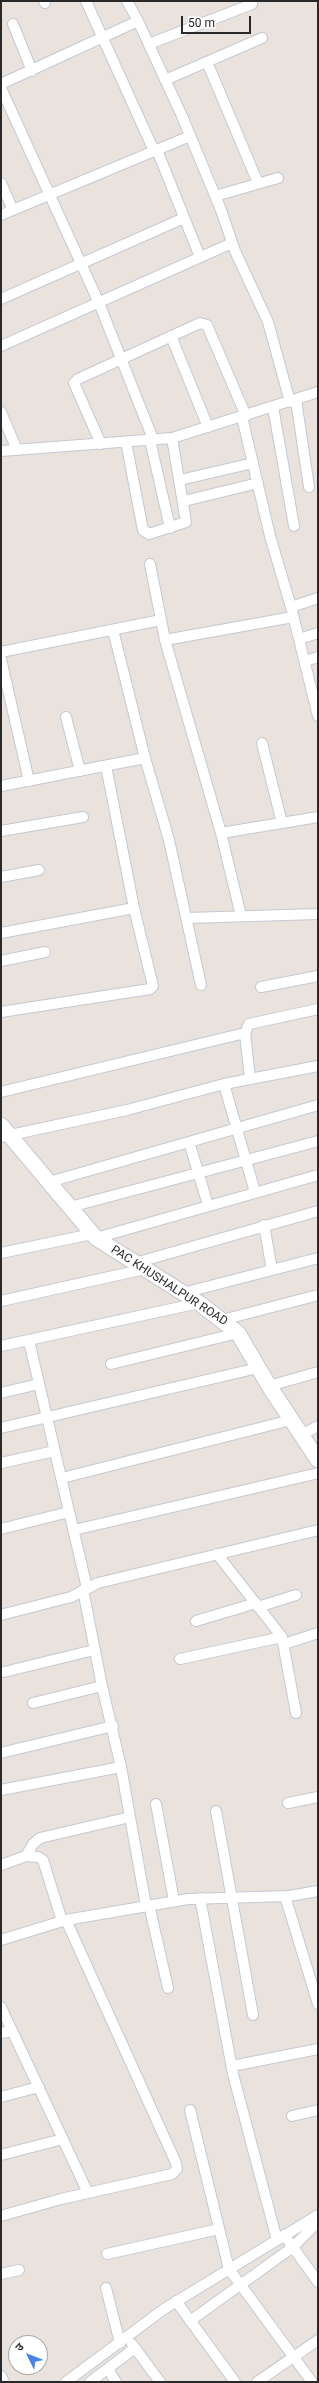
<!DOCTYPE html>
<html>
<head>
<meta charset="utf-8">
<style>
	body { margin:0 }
	#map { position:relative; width:319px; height:2383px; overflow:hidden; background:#eae2dd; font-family:Roboto,"Noto Sans Devanagari",sans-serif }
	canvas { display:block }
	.frame { position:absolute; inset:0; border:2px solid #292929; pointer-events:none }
	.north { position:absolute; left:8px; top:2335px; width:40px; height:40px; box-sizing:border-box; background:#fff; border:1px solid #a9a9a9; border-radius:50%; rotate:313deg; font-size:11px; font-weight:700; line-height:16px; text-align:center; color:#292929 }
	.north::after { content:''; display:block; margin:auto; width:14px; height:18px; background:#4b84e8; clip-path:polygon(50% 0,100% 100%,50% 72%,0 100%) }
	.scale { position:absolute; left:181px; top:16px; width:70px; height:18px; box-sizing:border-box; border:2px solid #292929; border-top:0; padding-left:5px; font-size:12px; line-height:14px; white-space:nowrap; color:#292929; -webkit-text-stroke:3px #fff; paint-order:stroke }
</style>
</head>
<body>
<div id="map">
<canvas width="319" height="2383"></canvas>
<div class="frame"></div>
<div class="north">उ</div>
<div class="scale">50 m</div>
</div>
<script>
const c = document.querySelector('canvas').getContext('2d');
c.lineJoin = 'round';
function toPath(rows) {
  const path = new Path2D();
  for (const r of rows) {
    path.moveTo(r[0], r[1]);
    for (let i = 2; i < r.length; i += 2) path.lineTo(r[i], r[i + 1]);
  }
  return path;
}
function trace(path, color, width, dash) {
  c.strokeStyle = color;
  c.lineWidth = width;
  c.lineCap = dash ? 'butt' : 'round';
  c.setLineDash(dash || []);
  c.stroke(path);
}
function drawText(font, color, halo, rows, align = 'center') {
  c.font = font + ' Roboto,sans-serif';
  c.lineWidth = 3;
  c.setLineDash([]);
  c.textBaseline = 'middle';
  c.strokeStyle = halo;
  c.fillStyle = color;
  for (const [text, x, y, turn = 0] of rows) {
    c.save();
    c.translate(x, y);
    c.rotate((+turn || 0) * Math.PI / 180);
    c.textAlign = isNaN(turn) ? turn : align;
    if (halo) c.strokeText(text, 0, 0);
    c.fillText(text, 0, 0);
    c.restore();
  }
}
const minor = toPath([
	[44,1,45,3],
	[86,1,154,151],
	[127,1,138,21],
	[13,24,32,71],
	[149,44,252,4],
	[207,62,258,183],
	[165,80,262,38],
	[1,84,138,21,182,116,221,210,235,251,268,322,290,402],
	[1,88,99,303,153,439],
	[157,150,200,257],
	[1,183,13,210],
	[215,196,278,178],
	[1,215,190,136],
	[1,299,184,218],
	[171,336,208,427],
	[1,346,232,243],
	[296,400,309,487],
	[273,407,294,526],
	[1,412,17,450],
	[242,417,270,536,291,607,318,716],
	[150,440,170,528],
	[126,442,143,530,149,534,186,522,172,438],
	[101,444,74,383,78,379,200,323,207,325,246,416],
	[1,451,172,438,318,392],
	[180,480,253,463],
	[184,501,258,483],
	[150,564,165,640,221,833,241,916],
	[291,607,318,598],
	[113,630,145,758,169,840,201,985],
	[299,639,318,633],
	[165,640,293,617],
	[1,652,161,620],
	[1,659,29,781],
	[305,661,318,657],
	[66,717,80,771],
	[262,743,282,823],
	[1,786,145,758],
	[1,831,83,817],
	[221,833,318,817],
	[1,877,39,870],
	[187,918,318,914],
	[1,933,134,908],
	[1,961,45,952],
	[261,987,318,976],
	[1,1012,150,989,153,986,134,908,106,766],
	[250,1079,245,1033,249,1024,318,1009],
	[224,1084,255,1192],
	[1,1092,245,1033],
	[1,1137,127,1110,224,1084,318,1066],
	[189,1142,208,1205],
	[49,1182,318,1105],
	[70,1207,318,1141],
	[264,1225,272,1270],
	[96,1238,318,1175],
	[1,1253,92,1234],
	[135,1263,318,1211],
	[183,1293,318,1258],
	[1,1301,145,1269],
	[222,1320,318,1295],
	[29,1341,87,1588],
	[1,1346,199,1303],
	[111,1364,238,1333],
	[269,1386,318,1372],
	[1,1393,39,1384],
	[1,1428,258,1368],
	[301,1435,318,1426],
	[1,1463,55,1451],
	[62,1478,291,1420],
	[1,1529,69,1512],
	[74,1530,318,1473],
	[217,1554,282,1637,296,1713],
	[83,1590,102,1686,121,1767,146,1906],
	[258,1607,296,1595],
	[1,1615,71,1597,98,1583,318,1530],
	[196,1621,256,1603],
	[284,1644,318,1633],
	[180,1659,282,1637],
	[4,1672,94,1650],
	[33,1703,102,1686],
	[1,1753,113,1726],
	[1,1790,121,1767],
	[288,1803,318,1797],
	[156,1804,174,1901],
	[216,1811,253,2015],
	[26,1856,33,1844,40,1838,130,1817],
	[1,1865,26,1856,38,1857,43,1860,62,1921],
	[285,1896,318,2004],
	[200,1898,233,2074,277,2240],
	[149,1905,168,1988],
	[1,1940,66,1920,188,1899,289,1896,318,1891],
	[1,2007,88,2193],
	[1,2033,12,2031],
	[232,2066,318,2049],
	[1,2097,39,2087],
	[190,2110,229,2269,312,2382],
	[292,2116,318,2110],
	[1,2155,63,2139],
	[1,2216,61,2199,172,2174,177,2169,176,2163,66,1920],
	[284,2235,318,2282],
	[107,2254,219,2229],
	[1,2274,19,2270],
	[106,2288,120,2343],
	[176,2301,235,2382],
	[190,2321,293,2247,318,2222],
	[132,2344,160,2382],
	[108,2369,116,2382],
	[1,2376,4,2382],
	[66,2382,164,2309,318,2215],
	[90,2382,135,2348],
	[257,2382,318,2340]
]);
const secondary = toPath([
	[1,1125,96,1238,199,1303,238,1333,269,1386,318,1460]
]);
const streetNames = [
	["PAC KHUSHALPUR ROAD",169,1286,33]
];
trace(minor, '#c4c9d2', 12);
trace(secondary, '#c4c9d2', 17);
trace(minor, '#fff', 10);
trace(secondary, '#fff', 15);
drawText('12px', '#292929', '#fff', streetNames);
</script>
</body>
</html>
